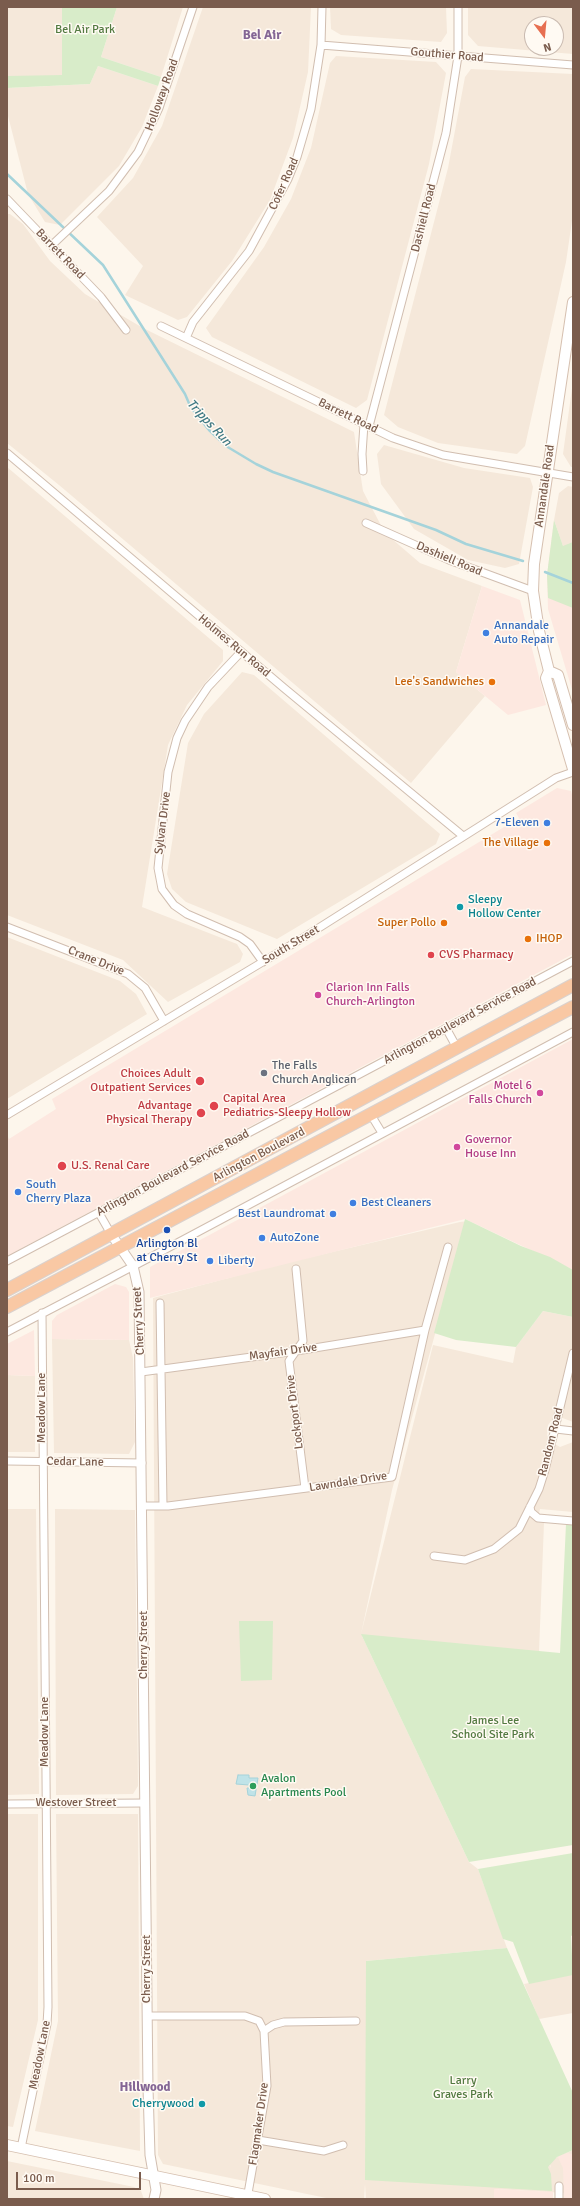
<!DOCTYPE html>
<html>
<head>
<meta charset="utf-8">
<style>
	body { margin:0 }
	#map { position:relative; width:580px; height:2206px; overflow:hidden; background:#fdf6ec; font-family:Signika,sans-serif }
	canvas { display:block }
	.frame { position:absolute; inset:0; border:8px solid #7a5c4d; pointer-events:none }
	.north { position:absolute; left:524px; top:16px; width:40px; height:40px; box-sizing:border-box; background:#fffaf3; border:1px solid #cabbb1; border-radius:50%; rotate:164deg; font-size:11px; font-weight:700; line-height:16px; text-align:center; color:#7a5c4d }
	.north::after { content:''; display:block; margin:auto; width:14px; height:18px; background:#e76f51; clip-path:polygon(50% 0,100% 100%,50% 72%,0 100%) }
	.scale { position:absolute; left:16px; top:2172px; width:125px; height:18px; box-sizing:border-box; border:2px solid #7a5c4d; border-top:0; padding-left:5px; font-size:12px; line-height:14px; white-space:nowrap; color:#7a5c4d; -webkit-text-stroke:3px #fffaf3; paint-order:stroke }
</style>
</head>
<body>
<div id="map">
<canvas width="580" height="2206"></canvas>
<div class="frame"></div>
<div class="north">N</div>
<div class="scale">100 m</div>
</div>
<script>
const c = document.querySelector('canvas').getContext('2d');
c.lineJoin = 'round';
function paint(path, color) {
  c.fillStyle = color;
  c.fill(path, 'evenodd');
}
function toPath(rows) {
  const path = new Path2D();
  for (const r of rows) {
    path.moveTo(r[0], r[1]);
    for (let i = 2; i < r.length; i += 2) path.lineTo(r[i], r[i + 1]);
  }
  return path;
}
function trace(path, color, width, dash) {
  c.strokeStyle = color;
  c.lineWidth = width;
  c.lineCap = dash ? 'butt' : 'round';
  c.setLineDash(dash || []);
  c.stroke(path);
}
function drawText(font, color, halo, rows, align = 'center') {
  c.font = font + ' Signika,sans-serif';
  c.lineWidth = 3;
  c.setLineDash([]);
  c.textBaseline = 'middle';
  c.strokeStyle = halo;
  c.fillStyle = color;
  for (const [text, x, y, turn = 0] of rows) {
    c.save();
    c.translate(x, y);
    c.rotate((+turn || 0) * Math.PI / 180);
    c.textAlign = isNaN(turn) ? turn : align;
    if (halo) c.strokeText(text, 0, 0);
    c.fillText(text, 0, 0);
    c.restore();
  }
}
const residential = toPath([
	[7,7,62,7,62,76,7,76],
	[117,7,183,7,161,77,101,57],
	[203,7,311,7,308,72,293,138,270,200,232,261,187,317,178,320,125,295,143,266,97,217,133,178,162,126],
	[330,7,446,7,447,33,441,42,341,35,331,29],
	[468,7,573,7,573,54,478,46,468,35],
	[532,24,556,24,556,48,532,48],
	[336,56,436,62,446,73,429,164,367,400,356,408,212,337,206,328,264,247,291,199,311,148,330,63],
	[98,66,158,86,142,127,119,166,60,225,45,222,28,194,7,112,7,88,90,84],
	[471,69,573,74,573,214,566,262,525,446,517,454,438,443,398,427,384,415,448,168,465,77],
	[7,214,10,214,23,224,50,261,85,294,143,328,354,432,363,491,385,533,420,563,482,586,456,672,485,696,411,783,59,485,7,443],
	[573,381,573,467,571,467,563,454],
	[384,445,464,468,530,478,533,487,519,564,505,568,468,560,414,529,381,484,377,454],
	[7,467,223,650,223,661,187,705,168,745,142,907,237,944,243,954,240,962,168,1002,123,960,7,915],
	[568,486,573,487,573,562,563,546,554,520,559,493],
	[242,672,254,675,440,834,436,844,277,939,186,902,172,889,167,874,188,743,204,714],
	[7,937,120,981,136,994,147,1014,7,1099],
	[468,1221,456,1258,392,1490,361,1634,433,1345,513,1363,516,1347,543,1311,573,1317,573,1422,560,1417,551,1421,548,1425,547,1435,550,1441,560,1447,573,1442,573,1512,540,1509,537,1522,544,1523,539,1652,362,1636,469,1862,478,1869,507,1948,366,1961,541,2149,551,2168,549,2161,573,2150,573,2199,565,2193,495,2189,494,2199,366,2199,365,2184,364,2199,331,2199,163,2164,158,2155,153,1298,281,1264,460,1222],
	[52,1339,129,1340,133,1358,135,1442,129,1454,54,1453],
	[7,1375,35,1376,35,1452,7,1452],
	[7,1509,36,1509,39,1794,7,1795],
	[55,1509,135,1510,138,1786,133,1794,56,1795],
	[7,1814,38,1814,38,2020,13,2127,7,2126],
	[56,1814,138,1814,140,2151,35,2131,58,2021],
	[573,1974,573,2013,539,2019,524,1984],
	[7,2161,134,2187,141,2191,144,2199,7,2199]
]);
const commercial = toPath([
	[554,520,569,565,573,562,573,693,548,609,547,575],
	[482,586,520,600,546,705,508,715,456,672],
	[557,788,571,791,573,799,573,954,7,1256,7,1135,9,1139,56,1109,52,1099,519,818,516,813],
	[573,1039,573,1270,465,1219,150,1298,150,1267],
	[115,1284,126,1287,129,1292,129,1340,52,1339,52,1321,57,1315],
	[34,1330,35,1376,7,1375,7,1344],
	[555,2151,573,2154,573,2199,564,2199,563,2168],
	[494,2189,553,2192,553,2199,494,2199]
]);
const green = toPath([
	[62,7,117,7,101,57,161,77,158,86,98,66,90,84,7,88,7,76,62,75],
	[554,520,563,546,573,542,573,608,548,598,547,575],
	[465,1219,521,1246,550,1257,573,1270,573,1317,543,1311,516,1347,456,1340,434,1333],
	[566,1524,573,1524,573,1845,469,1862,361,1634,560,1653],
	[239,1621,273,1621,272,1680,241,1681],
	[573,1853,573,1935,571,1936,573,1975,529,1984,513,1942,503,1939,478,1869],
	[507,1948,573,2093,573,2150,557,2157,548,2167,551,2174,552,2191,365,2180,366,1961]
]);
const water = toPath([
	[238,1775,249,1775,249,1778,258,1778,255,1796,248,1795,247,1788,249,1788,249,1785,236,1784,238,1775]
]);
const stream = toPath([
	[7,174,103,265,185,394,191,408,209,430,226,446,256,464,273,472,436,530,466,544,523,561],
	[545,572,573,583]
]);
const minor = toPath([
	[321,45,573,65],
	[7,199,101,297,126,330],
	[52,245,109,191,138,152,159,108,193,7],
	[161,326,393,438,443,455,573,477],
	[186,338,193,322,249,251,288,179,297,157,311,109,321,45,322,7],
	[369,426,446,133,458,56,458,7],
	[7,453,284,688,463,836],
	[363,471,362,454,364,424],
	[366,523,449,560,533,591],
	[241,652,208,687,185,721,177,738,168,772,158,868,162,889,174,905,187,914,240,937,250,944,263,962],
	[7,927,128,974,145,988,164,1021],
	[446,1028,457,1048],
	[7,1115,306,936,556,778,573,772],
	[371,1115,382,1133],
	[99,1213,111,1234],
	[7,1261,573,961],
	[296,1269,303,1341,289,1361,305,1488],
	[160,1303,163,1506],
	[7,1332,149,1258,573,1032],
	[141,1372,296,1351,425,1330],
	[556,1429,573,1431],
	[7,1461,142,1463],
	[143,1506,168,1506,392,1477,425,1330,448,1247],
	[530,1507,531,1512,538,1518,573,1521],
	[434,1556,465,1560,494,1549,519,1529,539,1489,545,1470,573,1353],
	[7,1804,145,1803],
	[148,2016,245,2016,259,2021,264,2031,267,2086,247,2199],
	[264,2031,273,2025,284,2022,356,2021],
	[258,2140,324,2151,343,2145],
	[21,2148,47,2024,48,2007,42,1313],
	[559,2186,559,2199]
]);
const tertiary = toPath([
	[111,1234,133,1266,139,1292,148,2088,150,2155,156,2190,154,2199]
]);
const secondary = toPath([
	[573,302,534,564,533,591,539,631,549,671,546,678,573,769],
	[549,671,558,675,573,725],
	[7,2145,265,2199]
]);
const trunk = toPath([
	[7,1290,573,985],
	[7,1307,573,1007]
]);
const markers = [
	[486,633,4,"#3f7fe0"],
	[492,682,4,"#e8710a"],
	[547,823,4,"#3f7fe0"],
	[547,843,4,"#e8710a"],
	[460,907,4,"#0f9aa8"],
	[444,923,4,"#e8710a"],
	[528,939,4,"#e8710a"],
	[431,955,4,"#e0444e"],
	[318,995,4,"#d1479c"],
	[264,1073,4,"#6b7280"],
	[200,1081,5,"#e0444e"],
	[540,1093,4,"#d1479c"],
	[214,1106,5,"#e0444e"],
	[201,1113,5,"#e0444e"],
	[457,1147,4,"#d1479c"],
	[62,1166,5,"#e0444e"],
	[18,1192,4,"#3f7fe0"],
	[353,1203,4,"#3f7fe0"],
	[333,1214,4,"#3f7fe0"],
	[167,1230,4,"#1a4fb4"],
	[262,1238,4,"#3f7fe0"],
	[210,1261,4,"#3f7fe0"],
	[253,1786,4,"#2e9e5b"],
	[202,2104,4,"#0f9aa8"]
];
const parkNames = [
	["Bel Air Park",85,30],
	["James Lee",493,1721],
	["School Site Park",493,1735],
	["Larry",463,2081],
	["Graves Park",463,2095]
];
const streetNames = [
	["Gouthier Road",447,55,5],
	["Holloway Road",162,95,-70],
	["Cofer Road",284,184,-66],
	["Dashiell Road",424,218,-76],
	["Barrett Road",60,254,46],
	["Barrett Road",348,416,26],
	["Annandale Road",545,486,-82],
	["Dashiell Road",449,559,23],
	["Holmes Run Road",234,646,40],
	["Sylvan Drive",163,823,-83],
	["South Street",291,945,-31],
	["Crane Drive",96,961,22],
	["Arlington Boulevard Service Road",460,1021,-28],
	["Arlington Boulevard",259,1155,-28],
	["Arlington Boulevard Service Road",173,1173,-28],
	["Cherry Street",139,1321,-93],
	["Mayfair Drive",283,1352,-8],
	["Meadow Lane",42,1408,-90],
	["Lockport Drive",295,1412,-97],
	["Random Road",551,1442,-76],
	["Cedar Lane",75,1462,1],
	["Lawndale Drive",348,1482,-9],
	["Cherry Street",144,1645,-90],
	["Meadow Lane",45,1732,-90],
	["Westover Street",76,1803],
	["Cherry Street",147,1969,-90],
	["Meadow Lane",40,2055,-79],
	["Flagmaker Drive",259,2124,-82]
];
const shopNames = [
	["Annandale",494,626],
	["Auto Repair",494,640],
	["7-Eleven",539,823,"right"],
	["South",26,1185],
	["Cherry Plaza",26,1199],
	["Best Cleaners",361,1203],
	["Best Laundromat",325,1214,"right"],
	["AutoZone",270,1238],
	["Liberty",218,1261]
];
const foodNames = [
	["Lee's Sandwiches",484,682],
	["The Village",539,843],
	["Super Pollo",436,923],
	["IHOP",536,939,"left"]
];
const cultureNames = [
	["Sleepy",468,900],
	["Hollow Center",468,914],
	["Cherrywood",194,2104,"right"]
];
const healthNames = [
	["CVS Pharmacy",439,955],
	["Choices Adult",191,1074,"right"],
	["Outpatient Services",191,1088,"right"],
	["Capital Area",223,1099],
	["Pediatrics-Sleepy Hollow",223,1113],
	["Advantage",192,1106,"right"],
	["Physical Therapy",192,1120,"right"],
	["U.S. Renal Care",71,1166]
];
const hotelNames = [
	["Clarion Inn Falls",326,988],
	["Church-Arlington",326,1002],
	["Motel 6",532,1086,"right"],
	["Falls Church",532,1100,"right"],
	["Governor",465,1140],
	["House Inn",465,1154]
];
const worshipNames = [
	["The Falls",272,1066],
	["Church Anglican",272,1080]
];
const transitNames = [
	["Arlington Bl",167,1244],
	["at Cherry St",167,1258]
];
const leisureNames = [
	["Avalon",261,1779],
	["Apartments Pool",261,1793]
];
const neighbourhoodNames = [
	["Bel Air",262,36],
	["Hillwood",145,2088]
];
const waterNames = [
	["Tripps Run",209,423,47]
];
paint(residential, '#f5e8da');
paint(commercial, '#fde8e0');
paint(green, '#d8ecc9');
paint(water, '#bfe3e8');
trace(water, '#a5d3da', 1);
trace(stream, '#a5d3da', 2.5);
trace(minor, '#d1beb0', 9);
trace(tertiary, '#d1beb0', 11);
trace(secondary, '#d6c0b0', 12);
trace(trunk, '#dad1cd', 14);
trace(minor, '#fff', 7);
trace(tertiary, '#fff', 9);
trace(secondary, '#fff', 10);
trace(trunk, '#f9c8a4', 12);
for (const [x, y, r, color] of markers) {
  const dot = new Path2D();
  dot.arc(x, y, r, 0, 2 * Math.PI);
  c.fillStyle = color;
  c.fill(dot);
  trace(dot, '#fffaf3', 1.5);
}
drawText('12px', '#537a41', '#fffaf3', parkNames);
drawText('12px', '#7a5c4d', '#fffaf3', streetNames);
drawText('12px', '#366cbe', '#fffaf3', shopNames, 'left');
drawText('12px', '#c56008', '#fffaf3', foodNames, 'right');
drawText('12px', '#0d838f', '#fffaf3', cultureNames, 'left');
drawText('12px', '#be3a42', '#fffaf3', healthNames, 'left');
drawText('12px', '#b23c85', '#fffaf3', hotelNames, 'left');
drawText('12px', '#5b616d', '#fffaf3', worshipNames, 'left');
drawText('12px', '#164399', '#fffaf3', transitNames);
drawText('12px', '#27864d', '#fffaf3', leisureNames, 'left');
drawText('bold 13px', '#846695', '#fffaf3', neighbourhoodNames);
drawText('italic 13px', '#437c86', '#fffaf3', waterNames);
</script>
</body>
</html>
